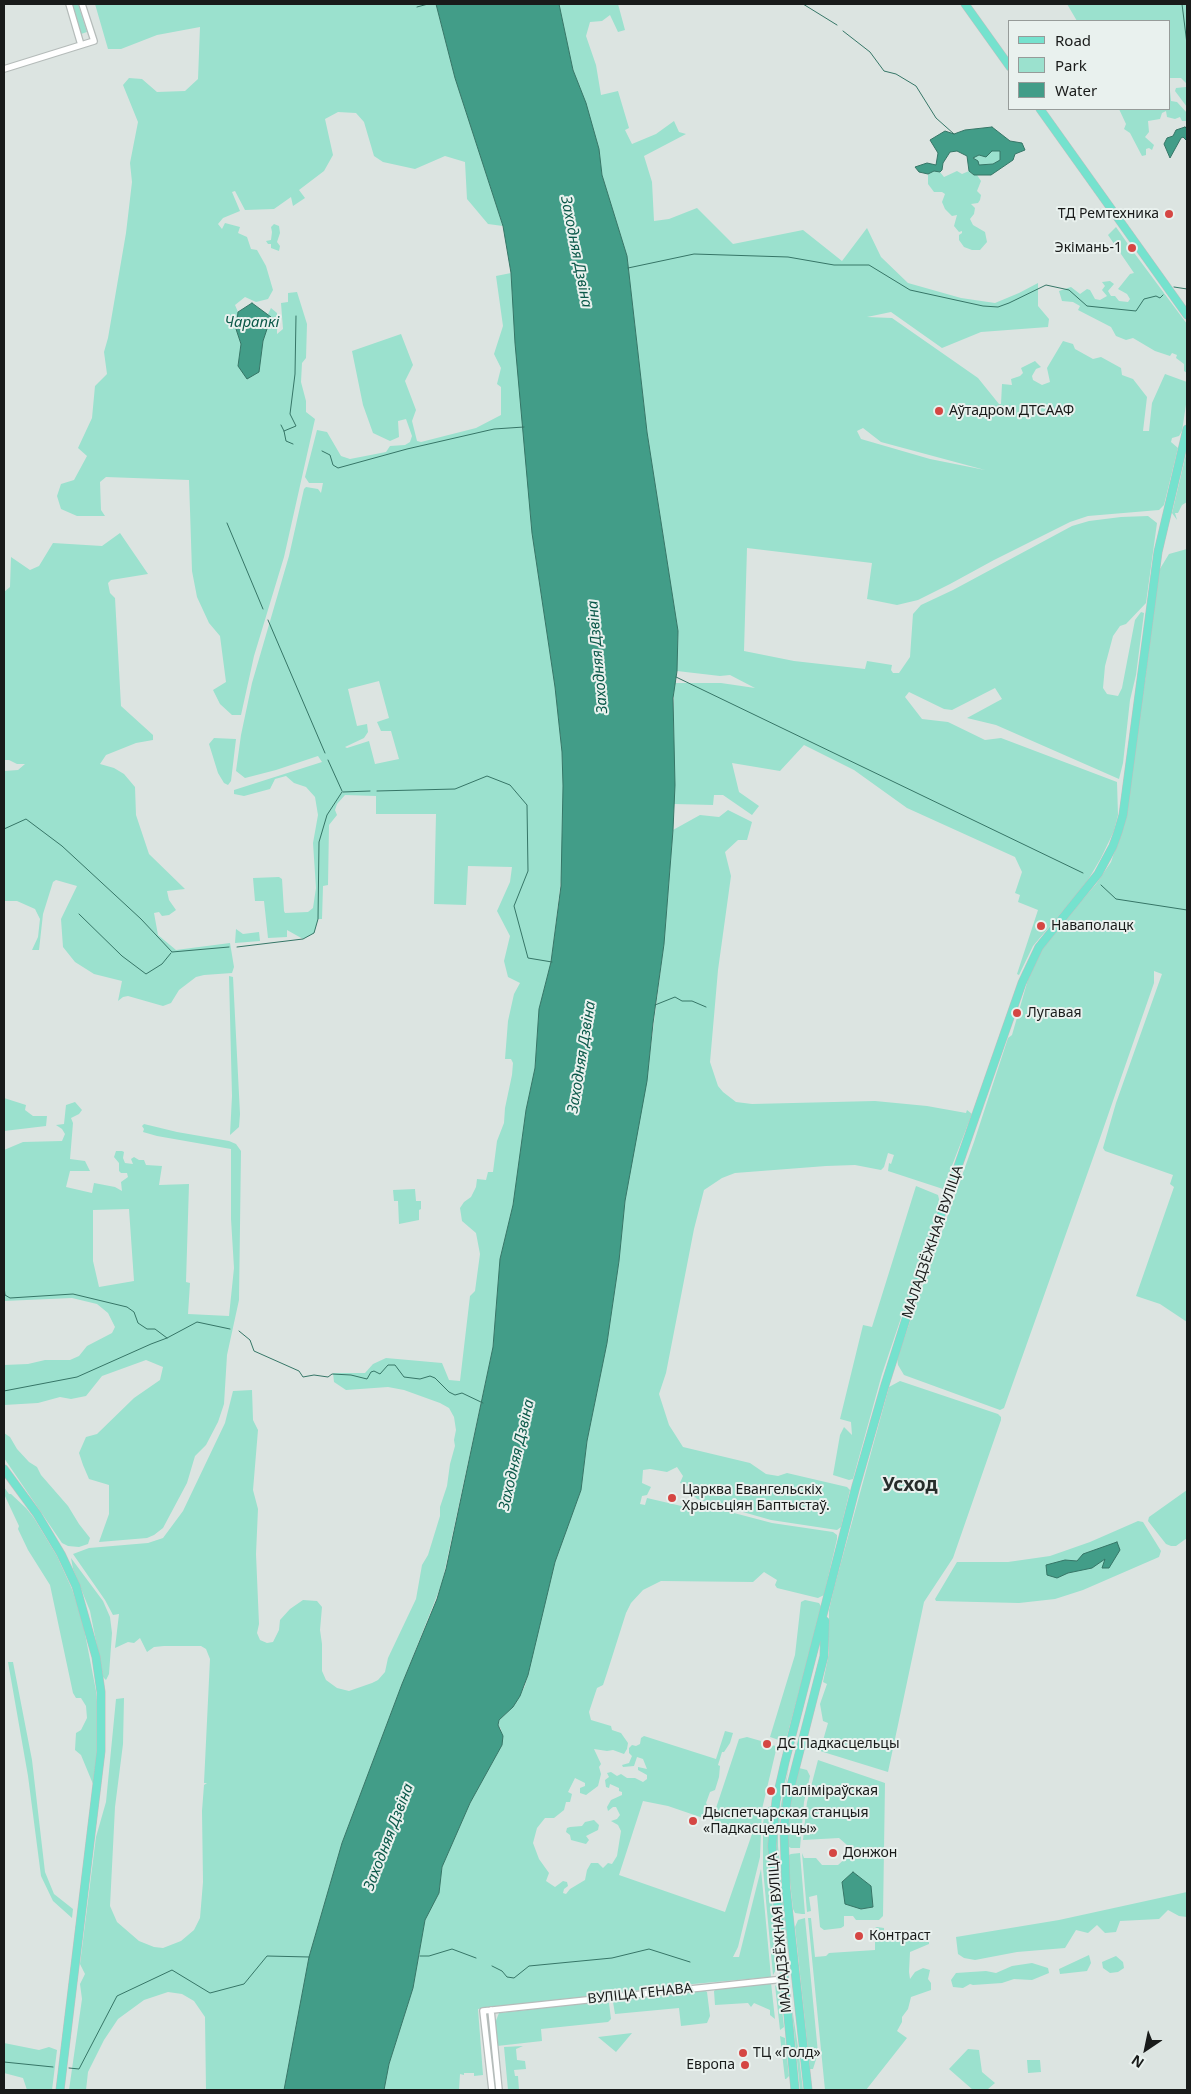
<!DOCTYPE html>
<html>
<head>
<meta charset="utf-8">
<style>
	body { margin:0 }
	#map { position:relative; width:1191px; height:2094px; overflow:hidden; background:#dce4e1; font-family:"Noto Sans",sans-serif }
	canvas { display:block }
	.frame { position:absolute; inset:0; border:5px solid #191b1a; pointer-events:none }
	.legend { position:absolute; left:1008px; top:20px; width:162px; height:90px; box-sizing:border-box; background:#e9f1ee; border:1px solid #969b99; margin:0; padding:6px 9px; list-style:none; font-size:15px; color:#191b1a }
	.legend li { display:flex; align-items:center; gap:10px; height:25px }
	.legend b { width:25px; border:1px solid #969b99 }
	.north { position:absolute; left:1121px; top:2024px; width:50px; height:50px; -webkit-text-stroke:4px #e9f1ee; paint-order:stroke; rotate:214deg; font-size:14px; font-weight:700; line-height:20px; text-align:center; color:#191b1a }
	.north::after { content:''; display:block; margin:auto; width:18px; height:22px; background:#191b1a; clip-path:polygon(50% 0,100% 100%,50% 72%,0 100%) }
</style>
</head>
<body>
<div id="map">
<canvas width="1191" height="2094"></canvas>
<div class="frame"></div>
<ul class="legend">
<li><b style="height:6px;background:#75e2ce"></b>Road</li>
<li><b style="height:14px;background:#9be1ce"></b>Park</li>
<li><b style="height:14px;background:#429d88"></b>Water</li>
</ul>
<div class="north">N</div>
</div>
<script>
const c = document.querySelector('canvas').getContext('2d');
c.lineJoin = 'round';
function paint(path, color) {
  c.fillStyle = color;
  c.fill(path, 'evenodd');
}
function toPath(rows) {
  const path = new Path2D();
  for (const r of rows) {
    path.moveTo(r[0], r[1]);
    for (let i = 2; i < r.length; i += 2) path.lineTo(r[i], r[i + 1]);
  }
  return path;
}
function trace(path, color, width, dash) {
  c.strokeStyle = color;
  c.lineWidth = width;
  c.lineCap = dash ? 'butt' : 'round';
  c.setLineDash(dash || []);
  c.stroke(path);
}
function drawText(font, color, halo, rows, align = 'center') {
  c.font = font + ' "Noto Sans",sans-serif';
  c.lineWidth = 4;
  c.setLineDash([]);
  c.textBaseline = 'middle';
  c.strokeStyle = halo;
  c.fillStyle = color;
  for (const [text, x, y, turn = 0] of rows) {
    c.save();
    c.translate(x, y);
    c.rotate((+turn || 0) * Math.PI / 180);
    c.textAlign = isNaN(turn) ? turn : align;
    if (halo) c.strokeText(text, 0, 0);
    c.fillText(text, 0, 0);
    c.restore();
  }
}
const green = toPath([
	[72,4,78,4,87,32,81,34],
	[95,4,436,4,455,78,503,226,488,224,467,199,465,162,445,156,415,169,383,162,374,156,364,122,356,113,338,112,325,119,333,155,324,171,299,190,305,198,293,206,291,197,274,209,245,210,235,191,232,192,240,211,223,218,218,224,222,229,225,223,240,227,238,233,247,237,251,249,257,250,266,266,273,290,268,299,256,302,245,297,235,305,238,312,236,329,241,344,238,366,259,372,263,341,271,317,268,314,271,308,277,313,277,334,283,329,281,303,288,302,288,293,297,292,307,324,306,358,302,363,301,382,306,401,306,412,315,419,284,557,254,656,241,715,232,715,220,704,213,690,226,682,220,636,209,623,197,597,192,571,189,480,106,477,100,482,101,510,105,516,77,516,61,509,57,496,61,484,74,480,87,456,78,448,92,418,95,386,107,374,104,352,108,338,126,233,132,182,130,163,138,122,123,85,129,78,142,79,157,92,185,91,198,79,200,27,157,35,121,49,108,49],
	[559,4,618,4,625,30,618,32,610,15,602,21,590,22,586,36,596,65,601,95,618,91,629,128,625,130,632,144,656,134,674,121,679,132,686,134,644,156,652,182,654,221,669,219,697,208,733,244,803,230,842,261,867,228,881,257,908,283,961,298,995,303,1019,293,1038,283,1038,306,1049,319,1048,327,981,332,942,348,891,312,867,317,892,318,978,378,999,404,1001,404,1002,384,1012,385,1011,379,1020,376,1023,373,1021,368,1035,361,1041,367,1036,369,1032,376,1033,380,1042,385,1050,382,1047,368,1063,341,1073,344,1075,349,1093,359,1101,357,1121,368,1122,375,1133,379,1147,397,1143,431,1149,431,1152,403,1165,374,1187,382,1187,398,1182,431,1179,436,1172,438,1171,442,1178,448,1164,505,1159,510,1088,516,1070,522,994,560,950,584,918,600,897,605,867,599,872,563,747,548,744,651,794,661,865,669,867,661,892,665,891,670,893,673,899,673,910,657,913,614,921,605,953,590,1072,526,1089,521,1121,517,1148,516,1157,523,1146,603,1126,624,1120,626,1113,636,1105,666,1103,688,1107,694,1118,696,1122,688,1135,620,1141,612,1144,613,1136,675,1130,700,1123,763,1119,779,996,725,967,718,1002,699,995,688,952,710,944,709,909,692,905,697,922,719,948,722,985,740,1001,738,1117,782,1118,815,1114,831,1101,858,1085,885,1033,946,1019,975,1017,974,1038,910,1018,902,1020,895,1015,893,1022,872,1015,857,907,808,854,770,804,745,780,771,732,763,739,792,759,806,752,815,723,795,714,795,713,805,674,804,674,683,721,683,755,688,730,675,720,676,677,671,678,631,647,432,627,256,602,175,599,149,586,104,573,70],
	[863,428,881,442,985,470,930,459,861,439,857,431],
	[1067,4,1187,4,1187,107,1175,91,1176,88,1186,87,1186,83,1181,78,1170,78,1170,21,1087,20,1077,21],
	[1170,91,1171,101,1177,102,1187,113,1187,121,1182,121,1180,117,1175,119,1167,117,1166,111,1162,113,1160,119,1148,121,1149,132,1145,137,1154,145,1152,150,1149,148,1146,149,1146,155,1142,156,1130,133,1124,129,1126,124,1119,109,1170,109],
	[992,151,1000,151,1001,160,993,164,979,166,973,157],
	[934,170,940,172,944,177,957,171,962,174,969,171,974,175,977,175,981,181,977,191,981,195,980,200,978,203,971,204,975,208,974,214,970,219,973,225,985,232,987,242,980,250,972,250,964,247,959,240,959,235,962,233,962,231,959,232,954,226,957,215,952,216,945,209,942,202,945,194,942,192,934,192,928,184,928,174],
	[274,224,279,226,280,233,277,242,280,246,279,251,271,248,271,244,268,244,266,241,271,240,272,232,271,227],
	[1116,227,1130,247,1128,249,1130,251,1132,250,1187,324,1187,373,1184,371,1184,364,1176,358,1177,355,1172,353,1170,356,1155,351,1133,338,1126,340,1116,336,1111,327,1078,310,1080,306,1073,302,1062,301,1059,291,1071,287,1080,294,1087,289,1090,290,1095,299,1100,300,1107,296,1102,290,1105,286,1102,282,1110,281,1114,284,1108,291,1111,296,1115,296,1119,301,1128,302,1130,299,1127,294,1118,289,1130,274,1134,273,1108,235],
	[511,273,532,533,555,687,562,752,563,786,562,872,551,962,539,1009,535,1068,526,1110,513,1205,500,1259,493,1347,442,1583,402,1684,342,1843,309,1957,284,2090,206,2090,205,2017,194,2001,182,1994,168,1992,144,2000,118,2019,104,2040,88,2072,86,2090,69,2090,82,1999,80,1984,85,1974,80,1964,96,1837,106,1802,116,1699,124,1698,123,1744,115,1807,110,1906,117,1922,139,1941,154,1947,163,1948,181,1941,194,1930,200,1918,203,1882,202,1811,204,1785,207,1783,204,1783,210,1659,206,1649,201,1646,164,1646,154,1647,147,1652,140,1638,134,1643,128,1642,115,1648,119,1614,113,1615,105,1600,73,1554,89,1548,148,1543,163,1538,183,1511,225,1423,233,1391,252,1390,253,1420,258,1430,253,1490,258,1509,256,1554,259,1624,257,1633,260,1640,267,1643,273,1642,279,1630,280,1620,290,1609,303,1600,317,1601,322,1607,320,1630,322,1644,322,1671,326,1680,337,1688,349,1691,372,1683,378,1680,385,1672,388,1658,416,1599,422,1565,428,1555,440,1516,440,1507,447,1486,450,1464,455,1446,454,1440,456,1430,454,1417,449,1408,440,1403,404,1390,388,1387,346,1390,334,1382,333,1373,365,1373,373,1364,386,1358,442,1363,449,1380,460,1381,470,1296,475,1291,480,1254,476,1233,462,1221,460,1208,464,1202,471,1197,476,1187,477,1179,486,1180,488,1172,493,1172,497,1141,504,1123,505,1108,512,1075,513,1063,511,1059,505,1059,508,1021,514,994,520,983,508,977,504,961,510,936,497,911,510,882,512,867,468,866,466,905,434,904,436,814,376,814,376,796,345,795,337,804,335,810,337,815,329,825,328,885,323,886,322,919,318,919,314,933,303,939,287,930,287,937,268,938,264,901,255,901,253,878,279,877,282,879,284,911,285,913,308,912,313,908,316,888,313,843,318,815,315,797,306,787,294,783,286,776,275,779,270,789,244,796,234,794,234,790,322,762,318,756,276,770,245,778,236,771,241,735,252,683,289,556,304,489,306,487,318,489,321,493,323,483,309,483,305,477,317,430,327,432,341,456,350,459,386,452,390,446,405,445,410,442,412,436,406,419,398,421,399,437,390,441,373,433,363,405,352,351,401,334,413,365,405,381,416,410,412,421,417,441,421,442,476,428,501,415,501,387,497,384,501,368,494,354,503,326,496,276],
	[379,681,389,718,377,722,381,731,391,731,399,759,375,764,369,741,347,748,345,747,364,738,368,732,367,724,357,726,348,689],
	[1187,450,1187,502,1182,505,1178,513,1175,513,1177,520,1172,513],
	[120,533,148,574,111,580,108,583,110,593,115,598,121,706,153,735,153,740,136,743,106,755,100,764,114,768,124,774,135,787,136,815,149,854,185,889,167,891,169,900,176,910,169,915,162,916,159,912,154,913,158,935,176,950,230,943,234,967,232,973,204,975,196,977,179,990,171,1003,163,1006,128,996,123,997,118,1001,122,981,94,974,75,962,63,947,61,919,77,886,56,880,53,882,43,914,39,950,32,950,38,937,40,919,35,909,17,901,4,901,4,771,18,770,25,764,17,764,9,760,4,760,4,592,10,587,11,557,30,570,39,566,53,543,102,546],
	[1187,549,1187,1322,1160,1304,1136,1296,1174,1187,1170,1184,1173,1175,1105,1151,1103,1148,1116,1103,1162,974,1154,971,1154,983,1099,1141,1004,1408,1000,1410,904,1375,898,1365,897,1358,974,1142,1008,1038,1012,1035,1033,962,1054,932,1096,884,1111,862,1116,847,1145,681,1158,572,1169,554],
	[214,738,236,739,231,781,228,785,224,783,218,773,209,744],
	[728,810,752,822,747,840,738,840,725,852,731,876,718,970,710,1062,718,1086,723,1092,736,1102,752,1104,875,1101,927,1106,966,1113,967,1110,972,1114,943,1189,888,1171,889,1163,891,1164,894,1155,888,1153,884,1167,881,1170,855,1165,826,1166,735,1173,722,1178,704,1190,694,1229,666,1373,659,1394,669,1425,683,1447,750,1463,766,1474,778,1476,787,1473,847,1487,850,1490,841,1527,837,1530,771,1520,697,1499,693,1495,692,1488,680,1483,683,1476,677,1467,667,1472,650,1469,643,1470,642,1483,651,1487,647,1495,642,1496,640,1504,645,1505,647,1498,690,1508,692,1505,696,1503,772,1523,833,1532,837,1535,837,1539,824,1595,818,1598,777,1588,775,1585,777,1580,764,1572,753,1582,661,1581,643,1590,631,1603,626,1613,607,1673,603,1685,597,1688,589,1712,591,1720,611,1726,612,1730,621,1733,628,1743,627,1749,624,1754,613,1750,607,1751,594,1749,601,1764,599,1767,601,1774,598,1786,586,1795,580,1793,580,1788,585,1786,585,1783,575,1778,568,1792,572,1794,570,1802,566,1802,564,1810,554,1818,545,1818,537,1828,533,1843,539,1859,549,1873,546,1881,555,1887,563,1881,567,1882,568,1886,564,1889,563,1893,566,1894,570,1889,585,1880,587,1870,591,1863,598,1863,603,1868,608,1863,612,1864,617,1856,621,1831,618,1825,611,1821,617,1819,620,1815,616,1807,613,1807,608,1811,607,1807,611,1800,622,1795,622,1792,619,1791,619,1788,610,1784,609,1788,606,1787,605,1780,609,1777,607,1773,611,1772,617,1776,621,1774,627,1778,635,1778,643,1782,647,1779,647,1775,638,1770,638,1767,647,1769,643,1759,637,1757,634,1766,623,1767,622,1765,629,1763,632,1756,629,1753,629,1748,632,1745,636,1746,640,1744,641,1738,644,1736,716,1759,725,1731,733,1733,730,1743,724,1752,722,1752,718,1765,720,1766,719,1777,715,1790,710,1792,706,1803,709,1809,706,1819,668,1806,643,1801,619,1875,725,1912,752,1834,712,1820,739,1739,747,1737,761,1741,761,1744,777,1746,762,1809,760,1857,738,1947,733,1957,739,1957,761,1869,771,1977,693,1984,478,2009,483,2075,474,2076,474,2073,464,2073,464,2075,460,2074,459,2090,384,2090,389,2064,413,1988,425,1920,439,1893,442,1867,470,1803,502,1745,501,1729,498,1725,499,1720,513,1707,525,1686,555,1562,581,1490,587,1441,607,1343,619,1261,625,1201,648,1069,664,944,673,830,700,815,719,817],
	[236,929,243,934,259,932,260,941,235,943],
	[229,976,233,977,240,1114,239,1127,230,1135,232,1096],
	[4,1098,26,1105,25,1110,33,1116,47,1116,46,1126,4,1131],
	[75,1102,82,1110,79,1114,71,1118,73,1123,70,1159,85,1161,90,1171,70,1171,66,1187,92,1193,94,1183,115,1187,122,1191,121,1182,128,1177,127,1173,121,1173,119,1171,119,1163,114,1157,116,1151,122,1151,124,1152,123,1158,125,1163,133,1164,131,1159,134,1157,139,1160,144,1160,146,1165,162,1166,159,1185,189,1184,186,1282,190,1283,188,1314,229,1316,234,1268,231,1219,231,1149,157,1136,143,1132,144,1129,142,1126,144,1124,177,1132,229,1141,236,1144,241,1151,239,1300,227,1355,224,1404,218,1422,206,1445,195,1456,187,1483,163,1528,154,1535,147,1538,99,1542,109,1514,109,1485,89,1479,83,1465,79,1453,86,1437,97,1434,134,1398,160,1380,163,1367,146,1360,102,1376,86,1396,71,1399,60,1397,38,1403,4,1405,4,1365,28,1364,45,1360,70,1360,79,1356,87,1346,112,1333,115,1327,108,1313,97,1304,72,1298,4,1301,4,1150,23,1142,62,1141,65,1134,62,1129,56,1125,64,1124,66,1105],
	[129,1209,134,1281,99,1287,93,1261,93,1210],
	[916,1186,938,1195,940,1203,882,1374,853,1479,849,1480,833,1475,840,1435,844,1427,852,1435,851,1422,840,1419,863,1325,872,1327],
	[415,1189,416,1201,421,1201,421,1209,419,1210,419,1220,399,1224,398,1201,394,1201,393,1190],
	[900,1381,998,1414,1001,1417,1001,1420,953,1558,924,1602,888,1772,820,1751,828,1723,823,1721,820,1704,827,1684,823,1682,829,1653,829,1610,834,1588,889,1387],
	[4,1433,10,1437,17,1449,29,1462,37,1467,41,1475,68,1506,79,1524,90,1538,88,1544,79,1547,68,1546,62,1543,4,1458],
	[4,1487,9,1494,11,1494,26,1508,34,1518,57,1556,72,1589,82,1618,96,1691,98,1711,97,1751,93,1784,81,1755,75,1750,76,1733,81,1730,87,1718,86,1706,81,1698,76,1698,73,1693,50,1585,28,1550,18,1529,19,1526,4,1494],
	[1187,1490,1187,1538,1176,1546,1171,1546,1166,1544,1148,1521,1149,1517],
	[1138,1521,1143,1522,1161,1551,1159,1557,1083,1590,1055,1599,1019,1603,936,1601,935,1599,957,1562,1008,1562,1050,1556,1090,1542],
	[71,1558,103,1601,110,1617,112,1633,109,1674,106,1680,103,1677,90,1611,73,1569],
	[805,1600,819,1603,822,1608,787,1736,783,1740,779,1740,770,1737,795,1655,801,1602],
	[8,1662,13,1662,32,1760,45,1872,54,1894,73,1909,72,1918,53,1901,41,1876,28,1776],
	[818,1760,885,1783,883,1916,879,1920,856,1920,853,1916,844,1916,844,1926,841,1928,824,1930,820,1927,817,1895,809,1897,811,1911,807,1912,802,1853,804,1858,816,1858,822,1865,838,1865,847,1857,847,1845,839,1838,803,1840,807,1802],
	[853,1873,870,1886,873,1907,861,1909,844,1892,842,1882],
	[789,1766,778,1833,778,1846,789,1958,781,1910,775,1833],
	[799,1768,807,1770,810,1776,804,1802,800,1848,791,1848,787,1846,787,1828,790,1801],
	[771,1806,769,1855,777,1968,773,1975,763,1869,763,1828,764,1828,763,1824,765,1809],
	[594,1820,599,1825,598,1830,586,1836,589,1840,586,1844,571,1840,570,1835,566,1832,567,1828,570,1827,582,1826,585,1822],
	[800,1853,805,1914,802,1914,795,1913,793,1909,787,1856,791,1854],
	[1187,1892,1187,1917,1179,1916,1168,1910,1159,1919,1120,1921,1116,1932,1105,1933,1097,1925,1088,1933,1076,1930,1065,1948,1017,1952,975,1960,964,1958,958,1954,956,1937,1059,1920],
	[805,1918,818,2053,813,2069,810,2069,795,1927,798,1920],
	[808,1918,811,1918,815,1957,826,1956,829,1953,875,1950,875,1928,877,1927,884,1928,884,1937,889,1937,889,1940,929,1942,929,1944,910,1952,909,1972,910,1979,915,1972,923,1968,930,1970,928,1979,931,1983,931,1990,911,1997,908,2009,902,2017,902,2022,897,2031,907,2038,866,2090,825,2090],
	[1089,1955,1091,1963,1087,1971,1060,1974,1059,1969],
	[1116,1956,1123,1962,1124,1968,1118,1972,1110,1973,1103,1968,1102,1962],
	[1032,1963,1048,1968,1049,1973,1032,1980,1014,1979,1002,1983,973,1985,970,1984,963,1988,953,1987,951,1980,956,1973,986,1971,996,1973,1012,1966],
	[771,1983,775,2019,770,2015,770,2010,754,2003,751,2007,748,2003,715,2005,714,1991,716,1989],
	[775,1985,780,1991,784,2027,780,2030],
	[704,1990,707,1992,710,2016,707,2023,681,2026,679,2008,615,2014,613,2002,616,2000],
	[606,2001,609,2003,611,2019,608,2022,541,2029,542,2041,497,2046,495,2023,499,2013],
	[791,2001,798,2047,803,2090,800,2090],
	[632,2033,616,2052,598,2037],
	[780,2036,785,2038,789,2076,786,2079,785,2079],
	[4,2043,39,2050,49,2047,57,2050,52,2090,27,2090,23,2078,4,2073],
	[523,2046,516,2049,517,2060,525,2061,526,2069,514,2070,515,2076,518,2076,519,2090,508,2090,504,2047],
	[968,2049,979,2050,982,2072,995,2083,988,2089,973,2090,949,2069],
	[1027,2060,1040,2060,1041,2072,1028,2073]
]);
const water = toPath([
	[436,4,559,4,573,70,586,103,599,149,602,175,627,256,647,432,678,631,677,671,673,698,675,785,673,830,664,944,653,1023,647,1081,625,1201,619,1261,607,1343,587,1441,581,1490,555,1562,528,1675,520,1696,513,1707,499,1720,498,1725,503,1736,502,1745,470,1803,442,1867,439,1893,425,1920,413,1988,389,2064,384,2090,284,2090,309,1957,342,1843,402,1684,437,1599,446,1569,493,1347,500,1259,513,1205,526,1110,535,1068,539,1009,551,962,561,886,563,786,562,752,555,687,532,533,515,343,511,273,503,226,455,78,436,4],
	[992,127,1010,141,1022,143,1025,150,1015,154,1013,160,991,175,974,175,969,171,967,156,957,151,950,152,943,163,942,170,940,172,934,171,928,174,919,172,915,167,927,163,936,165,938,153,930,140,945,131,954,134,965,130,992,127],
	[992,151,1000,151,1000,160,993,164,979,165,978,161,973,158,979,155,986,157,992,151],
	[1185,127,1187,129,1187,141,1183,137,1181,138,1170,158,1164,144,1167,138,1173,136,1176,130,1185,127],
	[252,303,271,317,263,341,259,372,247,379,238,366,241,344,236,329,238,312,252,303],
	[1117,1542,1120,1550,1109,1568,1102,1568,1105,1559,1092,1568,1068,1573,1057,1578,1047,1575,1046,1565,1065,1560,1077,1561,1083,1554,1117,1542],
	[853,1872,871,1886,873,1907,861,1909,845,1904,842,1882,853,1872]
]);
const stream = toPath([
	[803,4,837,25],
	[1182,4,1187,44],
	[417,7,428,4],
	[843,31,870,52,884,71,896,74,916,86,936,118,954,134],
	[628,268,694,254,788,257,834,265,869,265,910,290,983,306,998,307,1009,303,1046,285,1069,290,1087,306,1136,311,1144,299,1156,296,1160,298,1163,295],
	[1174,287,1187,289],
	[281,425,284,431,286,441,293,444],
	[284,431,296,426,290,414,295,374,296,316],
	[322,451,330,455,333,465,338,468,407,449,494,429,524,427],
	[227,523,263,609],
	[268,620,325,753],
	[676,677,1083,873],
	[328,760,342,791],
	[377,791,455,789,487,776,510,785,527,805,528,871,514,906,528,958,552,962],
	[343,792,370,791],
	[4,829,26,819,62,846,141,919,172,952,229,947],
	[1101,885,1116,899,1187,910],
	[79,914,122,956,146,974,162,964,171,953],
	[237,947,303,939,314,933,318,919,319,842,327,815,342,792],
	[655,1005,675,997,682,1001,692,1001,706,1007],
	[4,1286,5,1295,10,1298,73,1294,127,1307,134,1312,138,1323,147,1329,155,1329,167,1338],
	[239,1331,250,1340,254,1351,299,1371,303,1377,314,1375,328,1377,332,1374,351,1375,367,1379,371,1372,374,1371,380,1374,388,1365,395,1365,404,1377,420,1379,430,1376,435,1378,449,1392,455,1395,462,1393,483,1403],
	[4,1391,77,1377,151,1344,167,1338,197,1322,230,1329],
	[420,1956,429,1956,452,1949,476,1958],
	[492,1966,502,1971,507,1977,514,1978,529,1966,612,1958,649,1949,690,1962],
	[4,2062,53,2067],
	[69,2068,79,2069,117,1996,172,1970,210,1993,244,1984,267,1956,309,1957]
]);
const minor = toPath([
	[69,4,81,45],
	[4,69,94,41,82,4],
	[491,2010,499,2090],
	[492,2090,483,2011,784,1979]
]);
const major = toPath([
	[965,4,1010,67],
	[1040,109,1187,315],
	[4,1469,37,1514,61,1554,76,1586,96,1657,101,1692,101,1751,60,2090],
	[795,2090,772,1846,776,1801,785,1762,856,1486,885,1385,919,1278,1022,983,1039,947,1098,874,1113,846,1118,832,1123,815,1158,552,1187,429],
	[808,2090,786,1888,784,1829,787,1801,824,1656,825,1621]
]);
const markers = [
	[1169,214,5,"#d54643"],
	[1132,248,5,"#d54643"],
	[939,411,5,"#d54643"],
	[1041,926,5,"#d54643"],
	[1017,1013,5,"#d54643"],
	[672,1498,5,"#d54643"],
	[767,1744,5,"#d54643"],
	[771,1791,5,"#d54643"],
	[693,1821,5,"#d54643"],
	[833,1853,5,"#d54643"],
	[859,1936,5,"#d54643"],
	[743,2053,5,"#d54643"],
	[745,2065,5,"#d54643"]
];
const poiNames = [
	["ТД Ремтехника",1159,214,"right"],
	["Экімань-1",1122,248,"right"],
	["Аўтадром ДТСААФ",949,411],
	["Наваполацк",1051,926],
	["Лугавая",1027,1013],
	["Царква Евангельскіх",682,1490],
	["Хрысьціян Баптыстаў.",682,1506],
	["ДС Падкасцельцы",777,1744],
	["Паліміраўская",781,1791],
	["Дыспетчарская станцыя",703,1813],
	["«Падкасцельцы»",703,1829],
	["Донжон",843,1853],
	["Контраст",869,1936],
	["ТЦ «Голд»",753,2053],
	["Европа",735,2065,"right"]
];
const streetNames = [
	["МАЛАДЗЁЖНАЯ ВУЛІЦА",933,1242,-71],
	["МАЛАДЗЁЖНАЯ ВУЛІЦА",780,1933,-95],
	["ВУЛІЦА ГЕНАВА",640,1994,-6]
];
const waterNames = [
	["Заходняя Дзвіна",576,252,79],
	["Чарапкі",252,323],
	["Заходняя Дзвіна",598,657,-95],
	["Заходняя Дзвіна",582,1057,-81],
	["Заходняя Дзвіна",517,1455,-77],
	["Заходняя Дзвіна",389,1837,-69]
];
const districtNames = [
	["Усход",910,1486]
];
paint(green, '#9be1ce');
paint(water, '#429d88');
trace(water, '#367667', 1);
trace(stream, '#367667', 1);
trace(minor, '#b5bcba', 8);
trace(major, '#bfbfbf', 9);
trace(minor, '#fff', 5.5);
trace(major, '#75e2ce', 8);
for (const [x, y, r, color] of markers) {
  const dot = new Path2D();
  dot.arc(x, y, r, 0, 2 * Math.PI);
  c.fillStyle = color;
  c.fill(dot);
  trace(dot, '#e9f1ee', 2);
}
drawText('14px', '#191b1a', '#e9f1ee', poiNames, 'left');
drawText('14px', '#191b1a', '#e9f1ee', streetNames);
drawText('italic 15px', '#0c594a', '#e9f1ee', waterNames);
drawText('bold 19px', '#262c2a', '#e9f1ee', districtNames);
</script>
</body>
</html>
